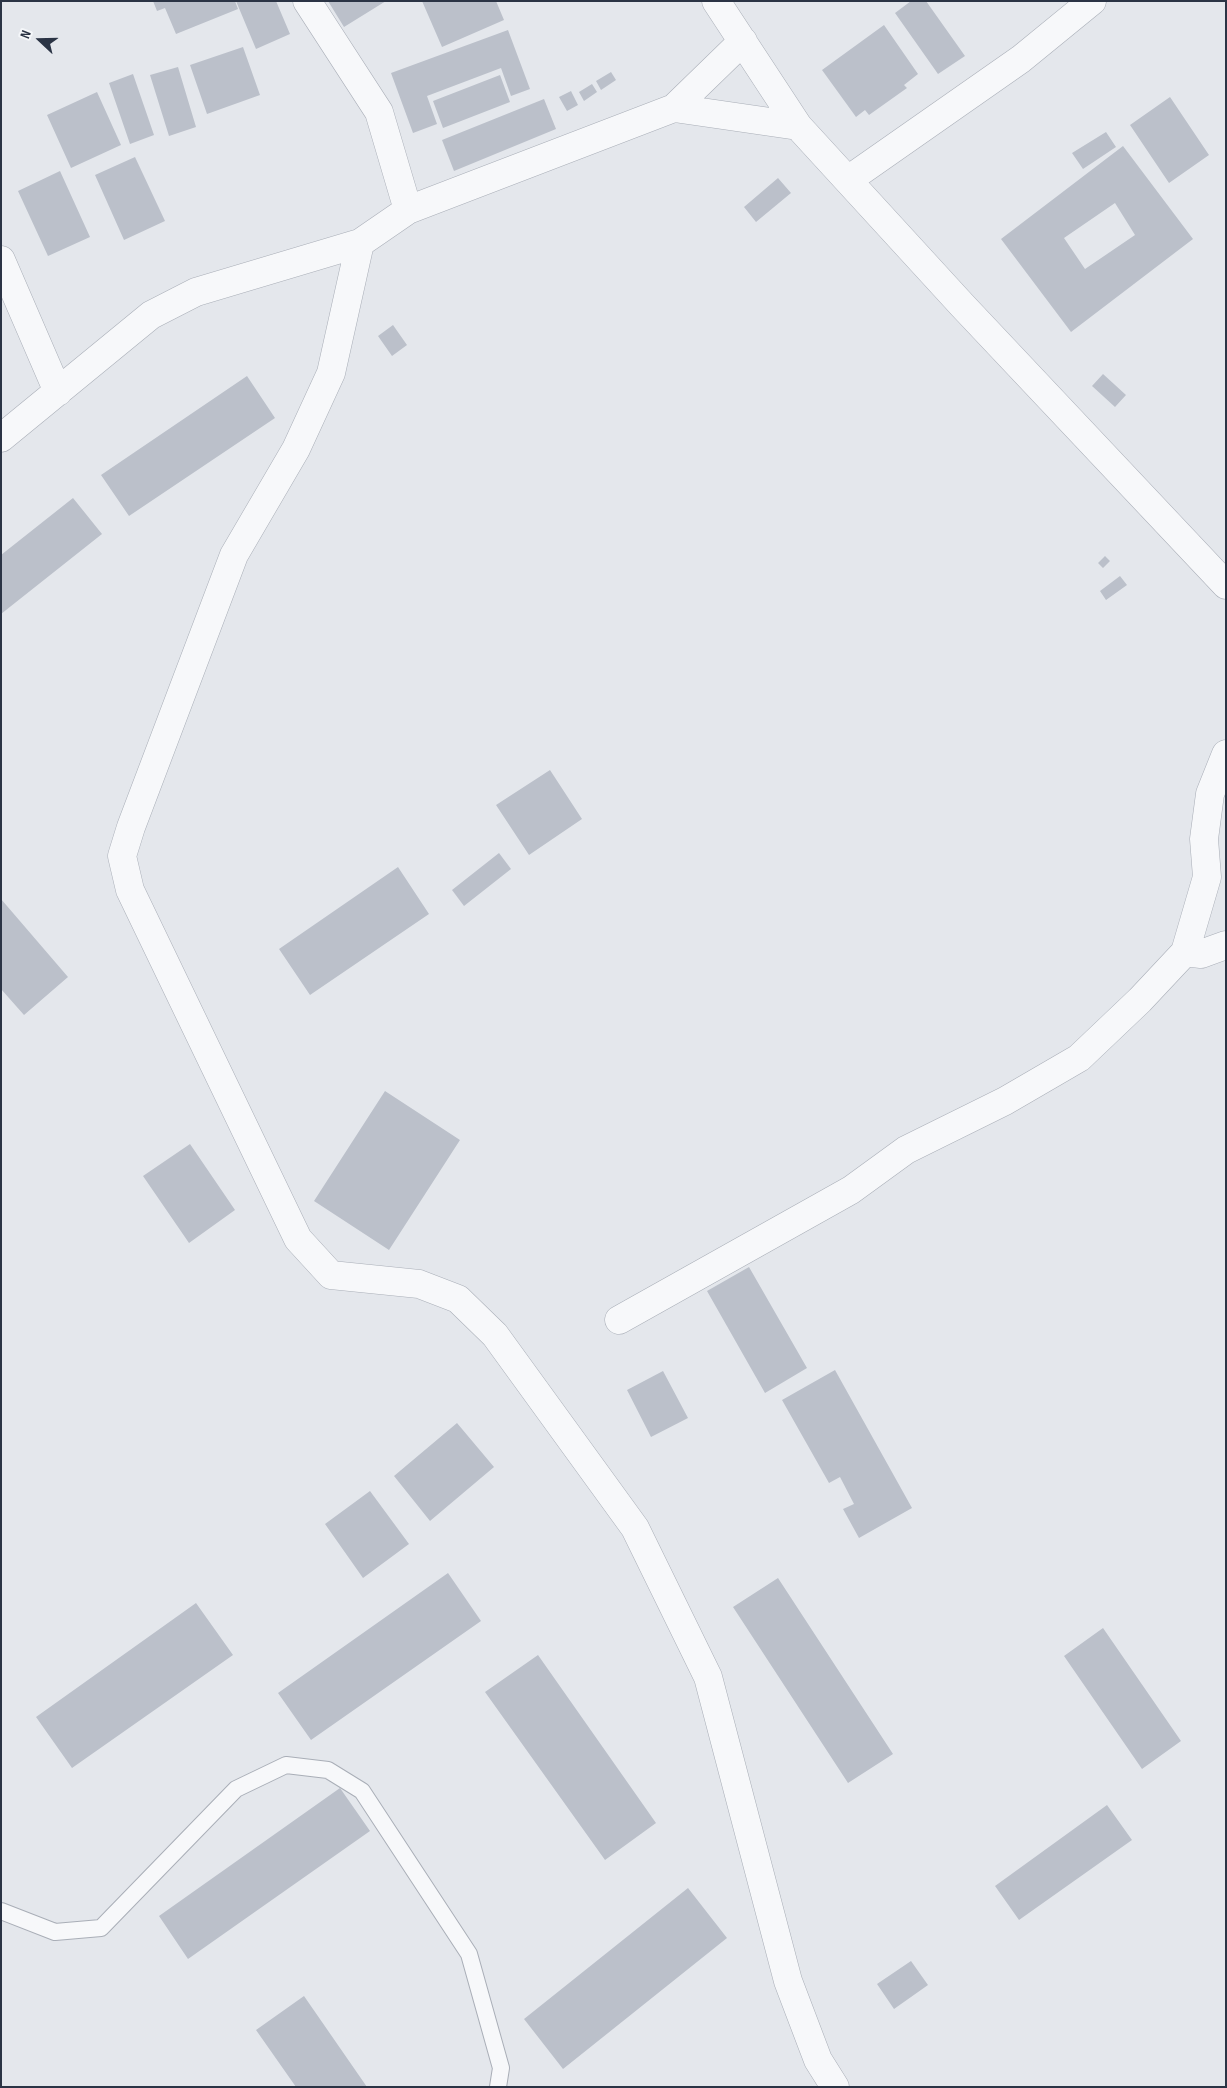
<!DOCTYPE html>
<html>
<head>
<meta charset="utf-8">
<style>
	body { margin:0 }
	#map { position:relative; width:1227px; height:2088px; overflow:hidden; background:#e4e7ec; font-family:"Sofia Sans Condensed",sans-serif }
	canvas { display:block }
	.frame { position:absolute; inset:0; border:2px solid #2b3445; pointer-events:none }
	.north { position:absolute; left:15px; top:15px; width:50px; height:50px; -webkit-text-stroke:4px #f4f6f9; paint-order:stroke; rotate:291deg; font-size:14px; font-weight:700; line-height:20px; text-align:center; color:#2b3445 }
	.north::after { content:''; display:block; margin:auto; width:18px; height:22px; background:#2b3445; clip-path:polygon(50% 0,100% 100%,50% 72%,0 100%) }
</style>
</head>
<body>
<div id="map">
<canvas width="1227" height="2088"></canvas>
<div class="frame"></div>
<div class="north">N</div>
</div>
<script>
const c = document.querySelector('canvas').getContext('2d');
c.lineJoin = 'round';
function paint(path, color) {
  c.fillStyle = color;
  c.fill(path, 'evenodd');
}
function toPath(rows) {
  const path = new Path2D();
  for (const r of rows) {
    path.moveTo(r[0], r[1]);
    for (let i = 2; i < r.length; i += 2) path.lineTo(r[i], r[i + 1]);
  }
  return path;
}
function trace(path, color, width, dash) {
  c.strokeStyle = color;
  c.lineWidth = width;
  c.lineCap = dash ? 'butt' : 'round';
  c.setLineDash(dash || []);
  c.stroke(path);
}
const building = toPath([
	[153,1,235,1,238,9,176,34,165,8,157,11],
	[236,1,276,1,290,34,256,49],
	[328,1,386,1,344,27],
	[422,1,496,1,504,20,442,47],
	[911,1,926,1,965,56,938,74,895,13],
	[884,25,918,74,904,85,907,88,869,115,865,110,856,117,822,70],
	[508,30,530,89,511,96,501,68,427,96,437,124,413,133,391,73],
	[243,47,260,95,207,114,190,65],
	[178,67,196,127,169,136,150,75],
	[611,72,616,80,601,90,596,81],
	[133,74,154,135,130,144,109,83],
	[500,75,510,102,443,128,433,101],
	[592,84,597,92,584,101,579,92],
	[571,91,578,105,567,111,559,97],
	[97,92,121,145,71,168,47,115],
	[1170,97,1209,155,1169,183,1130,125],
	[544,99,556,129,454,171,442,140],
	[1106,132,1116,147,1083,169,1072,153],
	[1123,146,1193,239,1071,332,1001,239],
	[1115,203,1135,235,1085,269,1064,238],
	[135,157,165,221,124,240,95,175],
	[60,171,90,237,48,256,18,191],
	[778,178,791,193,756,222,744,207],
	[393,325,407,345,392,356,378,336],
	[1103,374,1126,395,1115,407,1092,386],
	[247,376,275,418,129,516,101,475],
	[73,498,102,534,1,614,1,555],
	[1105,556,1110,561,1103,568,1098,563],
	[1120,576,1127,585,1106,600,1100,591],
	[550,770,582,819,529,855,496,805],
	[499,853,511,869,464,906,452,890],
	[398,867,429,914,310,995,279,949],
	[1,899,68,977,24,1015,1,989],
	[385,1091,460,1140,389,1250,314,1201],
	[190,1144,235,1210,189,1243,143,1176],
	[749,1267,807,1368,765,1393,707,1291],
	[835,1370,912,1508,859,1538,843,1509,854,1504,840,1477,829,1483,782,1400],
	[663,1371,688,1418,651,1437,627,1390],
	[457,1423,494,1467,430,1521,394,1476],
	[370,1491,409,1544,363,1578,325,1524],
	[448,1573,481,1621,311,1740,278,1693],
	[778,1578,893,1754,848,1783,733,1607],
	[196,1603,233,1655,72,1768,36,1717],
	[1103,1628,1181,1741,1142,1769,1064,1656],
	[538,1655,656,1823,605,1860,485,1692],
	[340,1788,370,1831,188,1959,159,1916],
	[1107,1805,1132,1840,1019,1920,995,1886],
	[688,1888,727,1938,563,2069,524,2019],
	[911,1961,928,1985,894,2009,877,1984],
	[304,1996,367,2087,296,2087,256,2030]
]);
const lane = toPath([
	[1,1911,55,1932,101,1928,236,1789,286,1765,328,1770,362,1791,469,1954,501,2068,498,2087]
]);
const street = toPath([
	[307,1,379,112,408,210],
	[716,1,798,126,962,305,1226,585],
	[674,108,798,126],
	[848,180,1021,59,1092,1],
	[360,243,331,373,296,449,234,555,131,827,122,856,130,890,298,1239,331,1275,419,1284,458,1299,495,1335,635,1528,708,1677,788,1981,818,2060,835,2087],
	[1,260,58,392],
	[1,438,151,315,196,292,360,243,408,210,674,108,743,41],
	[1185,952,1201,954,1226,945],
	[619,1320,851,1190,906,1150,1005,1101,1079,1058,1140,1000,1185,952,1207,877,1204,839,1210,794,1226,754]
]);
paint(building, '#bbc0ca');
trace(lane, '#a9aeb7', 18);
trace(street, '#a9aeb7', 29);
trace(lane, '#f7f8fa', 16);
trace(street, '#f7f8fa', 28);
</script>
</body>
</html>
